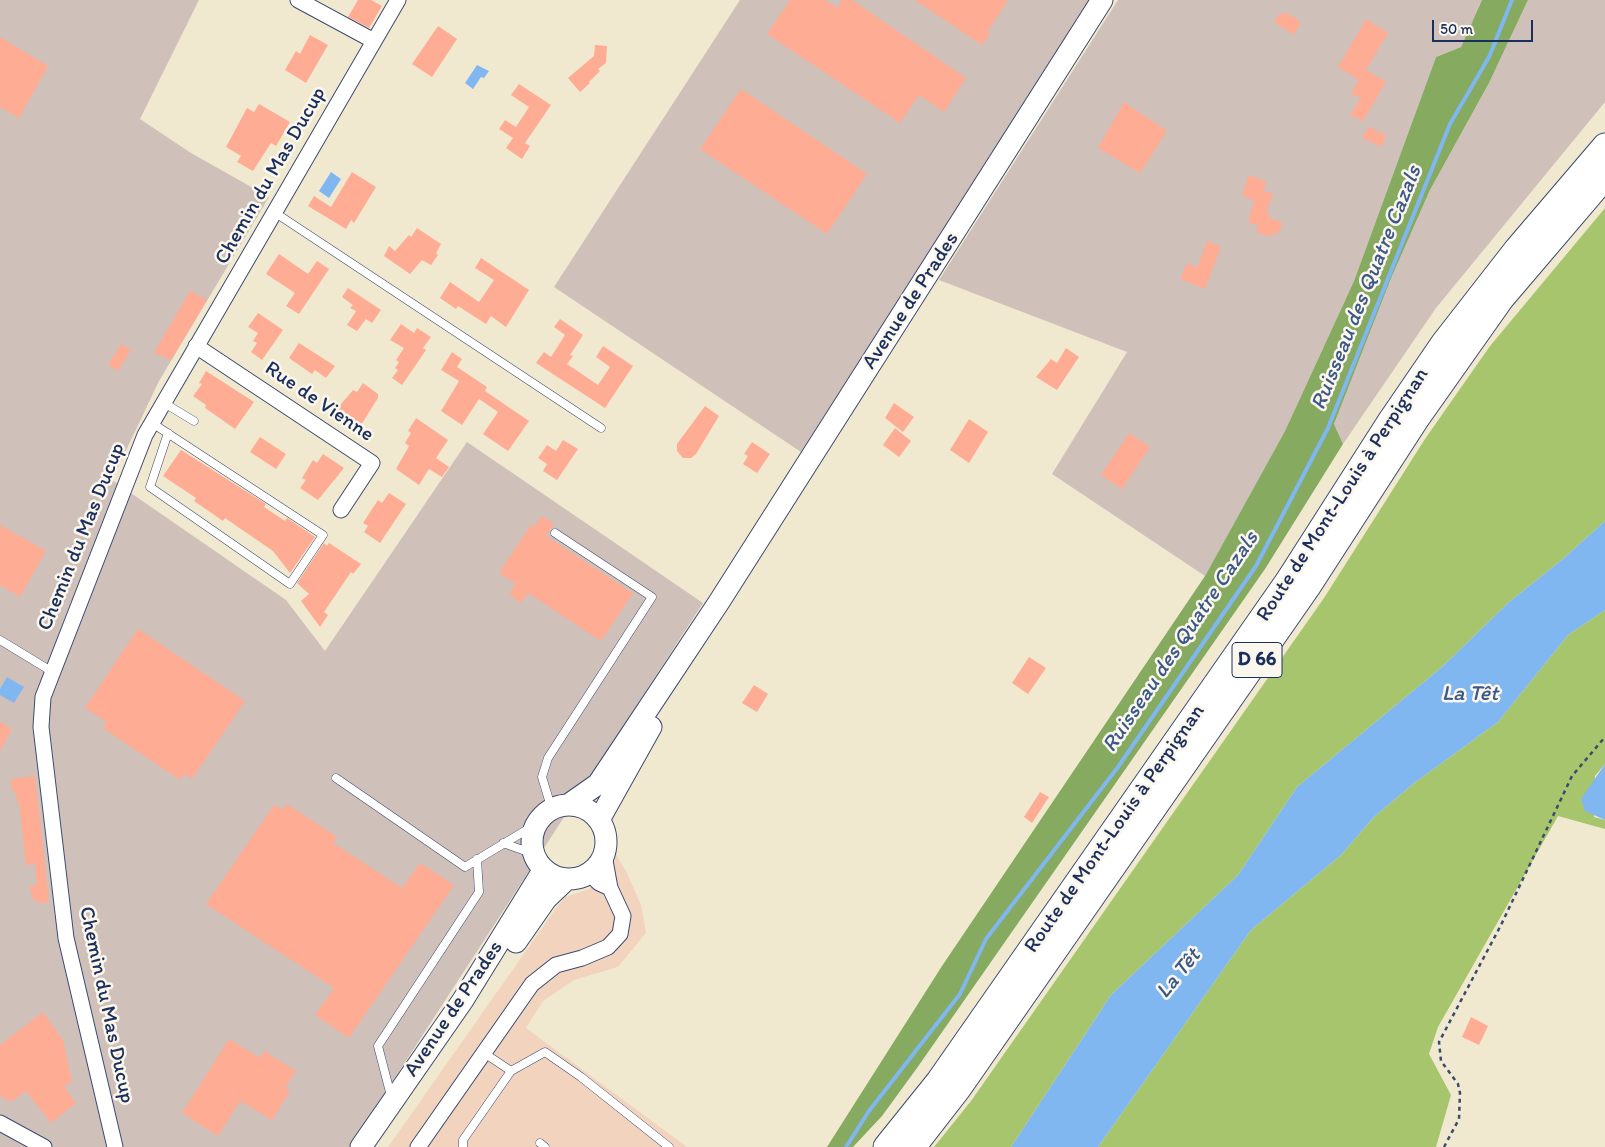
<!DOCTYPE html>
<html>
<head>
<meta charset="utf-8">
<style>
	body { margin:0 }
	#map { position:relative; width:1605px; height:1147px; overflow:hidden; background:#f0e9cf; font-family:Itim,sans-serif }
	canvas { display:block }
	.scale { position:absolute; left:1432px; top:20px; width:101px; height:22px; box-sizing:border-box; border:2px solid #1b2f5e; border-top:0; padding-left:6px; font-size:15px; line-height:18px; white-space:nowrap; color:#1b2f5e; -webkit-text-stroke:4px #fbf7ec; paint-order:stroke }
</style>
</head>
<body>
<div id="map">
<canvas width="1605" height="1147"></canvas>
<div class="scale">50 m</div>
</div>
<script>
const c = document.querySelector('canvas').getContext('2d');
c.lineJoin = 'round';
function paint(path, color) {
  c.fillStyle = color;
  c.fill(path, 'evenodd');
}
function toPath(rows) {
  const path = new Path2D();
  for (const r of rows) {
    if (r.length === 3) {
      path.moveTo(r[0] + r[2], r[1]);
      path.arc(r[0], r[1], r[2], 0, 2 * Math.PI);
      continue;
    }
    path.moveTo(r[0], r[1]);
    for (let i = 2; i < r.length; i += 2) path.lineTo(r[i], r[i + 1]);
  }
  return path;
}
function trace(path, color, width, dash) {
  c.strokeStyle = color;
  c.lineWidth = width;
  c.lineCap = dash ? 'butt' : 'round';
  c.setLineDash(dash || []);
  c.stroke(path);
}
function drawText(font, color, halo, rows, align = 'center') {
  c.font = font + ' Itim,sans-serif';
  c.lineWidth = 5;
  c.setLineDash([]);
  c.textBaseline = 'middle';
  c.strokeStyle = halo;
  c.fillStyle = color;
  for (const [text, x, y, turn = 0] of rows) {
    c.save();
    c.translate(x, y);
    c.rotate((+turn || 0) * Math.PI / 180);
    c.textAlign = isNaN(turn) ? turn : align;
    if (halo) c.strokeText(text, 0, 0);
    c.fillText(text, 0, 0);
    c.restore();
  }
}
const built = toPath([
	[614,851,627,873,641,905,646,933,618,967,574,980,543,1001,526,1028,687,1147,388,1147,554,911,565,897,589,889]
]);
const industrial = toPath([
	[0,0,199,0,140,119,191,153,269,197,159,381,112,480,286,600,325,651,467,442,703,603,350,1147,0,1147],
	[740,0,1091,0,801,452,554,287],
	[1118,0,1482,0,1461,47,1436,57,1354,281,1285,431,1205,576,1052,474,1127,352,939,280],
	[1528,0,1605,0,1605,102,1436,308,1343,444,1334,424,1392,276,1430,190,1489,83]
]);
const green = toPath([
	[1605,208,1605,521,1564,558,1508,603,1442,667,1297,787,1238,875,1111,995,1011,1147,934,1147,971,1101,1324,598,1425,439,1490,346],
	[1605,610,1605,764,1595,776,1594,817,1605,820,1605,829,1558,816,1438,1027,1429,1054,1451,1095,1436,1147,1098,1147,1251,930,1341,855,1374,817,1413,784,1498,722,1568,635]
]);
const forest = toPath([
	[1482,0,1528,0,1489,83,1430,190,1392,276,1334,424,1343,444,1265,569,917,1068,882,1116,853,1147,827,1147,942,966,1205,576,1285,431,1354,281,1436,57,1461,47]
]);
const water = toPath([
	[477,65,489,71,484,78,481,77,473,89,465,83],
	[331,172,341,179,329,198,319,191],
	[1605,521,1605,610,1568,635,1498,722,1413,784,1374,817,1341,855,1251,930,1098,1147,1011,1147,1111,995,1238,875,1297,787,1442,667,1508,603,1564,558],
	[7,677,24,687,14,703,0,695,0,689],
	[1605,764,1605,820,1585,811,1581,799]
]);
const stream = toPath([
	[846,1147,869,1111,960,994,986,939,1118,767,1256,566,1328,428,1450,124,1489,57,1512,0]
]);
const building = toPath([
	[358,0,371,0,382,6,369,28,348,17],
	[790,0,825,0,837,8,842,0,852,0,966,78,944,112,919,95,900,123,767,34],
	[915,0,1008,0,987,32,990,34,982,45],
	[1286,12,1301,22,1294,35,1274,22,1280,13,1284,15],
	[1366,19,1388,33,1366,70,1386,82,1363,121,1350,115,1361,98,1351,94,1359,80,1338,67],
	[438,26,457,39,432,77,412,64],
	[310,35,328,45,306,83,285,70,296,51,300,54],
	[0,37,48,66,19,118,0,107],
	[595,45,607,46,606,63,598,69,600,71,589,82,590,83,580,92,568,78,594,56],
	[519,84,551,105,525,143,530,146,522,159,506,148,513,138,499,129,505,120,516,127,529,107,511,95],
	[741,89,867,174,827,234,700,149],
	[1124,102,1167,131,1140,173,1098,148],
	[259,104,290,122,276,146,271,143,253,171,237,162,241,156,226,147,247,108,254,112],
	[1368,127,1386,135,1382,147,1362,138],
	[352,172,376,187,354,223,351,220,346,229,308,206,314,196,331,207],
	[1249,175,1267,182,1263,190,1273,194,1266,212,1270,213,1268,217,1283,223,1278,234,1274,232,1272,237,1256,232,1258,225,1248,222,1254,201,1242,195],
	[417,228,441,244,436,253,438,255,431,265,422,260,410,274,384,256,389,246,395,251,409,235,411,237],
	[1207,241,1221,247,1205,289,1180,279,1187,263,1197,268],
	[279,254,308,274,317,261,329,269,299,314,286,306,295,293,266,274],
	[481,258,529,290,506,327,491,316,486,324,458,306,456,309,440,298,450,282,479,302,494,280,475,268],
	[348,288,381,310,372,323,366,319,357,331,347,325,356,311,350,308,353,305,342,297],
	[190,291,207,300,171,360,154,353],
	[258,313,283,330,262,360,251,352,257,343,253,341,258,333,248,327],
	[560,319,583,335,570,355,573,356,567,364,598,385,610,367,596,357,603,346,633,366,605,408,536,363,544,352,551,357,565,335,554,327],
	[401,324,414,333,417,328,431,337,423,348,426,350,402,385,392,378,398,370,395,368,399,362,396,360,404,348,390,340],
	[299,343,335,366,326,378,315,370,312,374,289,358],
	[121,344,131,350,118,371,108,365],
	[1066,348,1079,357,1057,390,1036,377,1051,359,1057,363],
	[452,352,462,359,457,367,487,387,485,391,529,421,508,451,483,434,498,412,479,399,462,425,441,411,459,381,441,370],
	[206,371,254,402,235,429,205,408,206,405,193,396,202,384,199,383],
	[363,383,378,394,378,398,356,433,331,416,353,390,357,392],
	[894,403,914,417,903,432,885,418],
	[705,406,719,416,696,454,691,458,683,458,677,451,677,444],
	[416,418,448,440,436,458,449,467,442,477,429,469,419,485,396,469,409,446,405,443,411,433,408,431],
	[969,419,988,432,969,463,950,450],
	[895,428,911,441,899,457,883,445],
	[1129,433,1150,447,1122,489,1101,475],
	[260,437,286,454,276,469,250,452],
	[563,440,578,449,557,480,543,471,547,464,538,458,547,445,556,451],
	[752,442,770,454,757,473,743,464,748,456,744,454],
	[181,450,266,504,264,507,285,521,287,518,315,537,290,573,273,551,225,518,223,521,194,501,196,498,163,476],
	[323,454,344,468,318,500,300,488,306,480,302,478,313,460,317,463],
	[389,493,406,504,380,543,364,532,368,526,363,523,378,500,382,503],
	[542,516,554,524,546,536,633,593,601,641,528,593,521,603,509,594,516,584,499,573,531,525,534,527],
	[0,525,46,551,20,597,0,585],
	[324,543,327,546,329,543,361,564,353,574,351,572,324,612,328,615,320,627,301,601,309,594,297,583],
	[138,629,245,701,192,779,184,774,180,780,103,728,107,722,85,708],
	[1029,657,1046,668,1028,694,1012,683],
	[754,685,768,694,757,712,742,703],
	[0,722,12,729,0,751],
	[35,776,49,902,39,903,33,899,29,886,37,886,35,864,26,865,19,802,17,802,16,791,12,792,11,779],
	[1040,792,1049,797,1032,823,1024,817],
	[287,804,337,837,333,843,402,888,420,863,454,885,349,1038,315,1015,334,988,206,904,274,805,283,810],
	[43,1012,63,1040,72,1081,64,1087,76,1103,51,1123,26,1091,11,1102,0,1096,0,1045],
	[1471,1017,1488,1026,1479,1045,1462,1037],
	[229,1039,260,1058,264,1051,296,1071,285,1088,290,1091,272,1120,240,1101,218,1136,182,1113]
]);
const path = toPath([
	[1444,1147,1459,1119,1460,1093,1458,1084,1441,1061,1439,1042,1501,925,1572,776,1605,737]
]);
const service = toPath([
	[274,212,601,428],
	[164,403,194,421],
	[152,423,323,535,290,584,150,487,168,433],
	[0,640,51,671],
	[336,778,465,867,538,823],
	[552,810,542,777,548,758,652,597,555,533],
	[503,843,534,854],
	[484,1053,511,1071],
	[391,1096,378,1046,479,892,477,859],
	[540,1143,545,1147],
	[463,1147,463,1140,511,1071,545,1052,581,1077,669,1147]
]);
const minor = toPath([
	[298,0,374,41],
	[196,346,372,463,341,510],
	[589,873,599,883,610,888],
	[0,1123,44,1147],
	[115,1147,66,938,41,727,43,697,145,435,398,0],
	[418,1147,532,984,556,965,582,958,608,947,620,934,623,916,610,888,604,855]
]);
const secondary = toPath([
	[568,805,598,784,622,748,719,602,1102,0],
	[569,842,37],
	[599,820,651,727],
	[516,942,546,899,567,879],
	[361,1147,463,1000,544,869]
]);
const trunk = toPath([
	[886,1147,939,1081,1288,581,1391,420,1443,344,1517,249,1605,146],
	[913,1147,958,1089,1309,585,1417,418,1501,299,1605,177]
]);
const shields = [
	[1257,660,50]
];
const shieldNames = [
	["D 66",1257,660]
];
const streetNames = [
	["Chemin du Mas Ducup",271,176,-60],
	["Avenue de Prades",911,301,-57],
	["Rue de Vienne",319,402,34],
	["Route de Mont-Louis à Perpignan",1343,495,-57],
	["Chemin du Mas Ducup",82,537,-68],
	["Route de Mont-Louis à Perpignan",1115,829,-55],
	["Chemin du Mas Ducup",106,1005,78],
	["Avenue de Prades",454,1009,-56]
];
const waterNames = [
	["Ruisseau des Quatre Cazals",1367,288,-68],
	["Ruisseau des Quatre Cazals",1181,642,-56],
	["La Têt",1470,694],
	["La Têt",1179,974,-51]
];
paint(built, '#f2d4be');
paint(industrial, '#cfc0ba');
paint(green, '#a7c56d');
paint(forest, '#85aa60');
paint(water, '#81b7f0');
trace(stream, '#81b7f0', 4);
paint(building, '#ffac94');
trace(service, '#3b4b6f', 9);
trace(minor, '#3b4b6f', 17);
trace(secondary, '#3b4b6f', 23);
trace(trunk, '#3b4b6f', 27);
trace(path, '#3b4b6f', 2.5, [4, 4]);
trace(service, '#fff', 8);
trace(minor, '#fff', 15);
trace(secondary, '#fff', 21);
trace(trunk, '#fff', 25);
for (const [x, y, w] of shields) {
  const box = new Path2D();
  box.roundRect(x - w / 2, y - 17.5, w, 35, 4);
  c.fillStyle = '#fbf7ec';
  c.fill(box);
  trace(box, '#1b2f5e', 1);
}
drawText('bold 20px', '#1b2f5e', null, shieldNames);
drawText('21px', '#1b2f5e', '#fbf7ec', streetNames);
drawText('italic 22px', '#3a588a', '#fbf7ec', waterNames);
</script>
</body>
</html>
